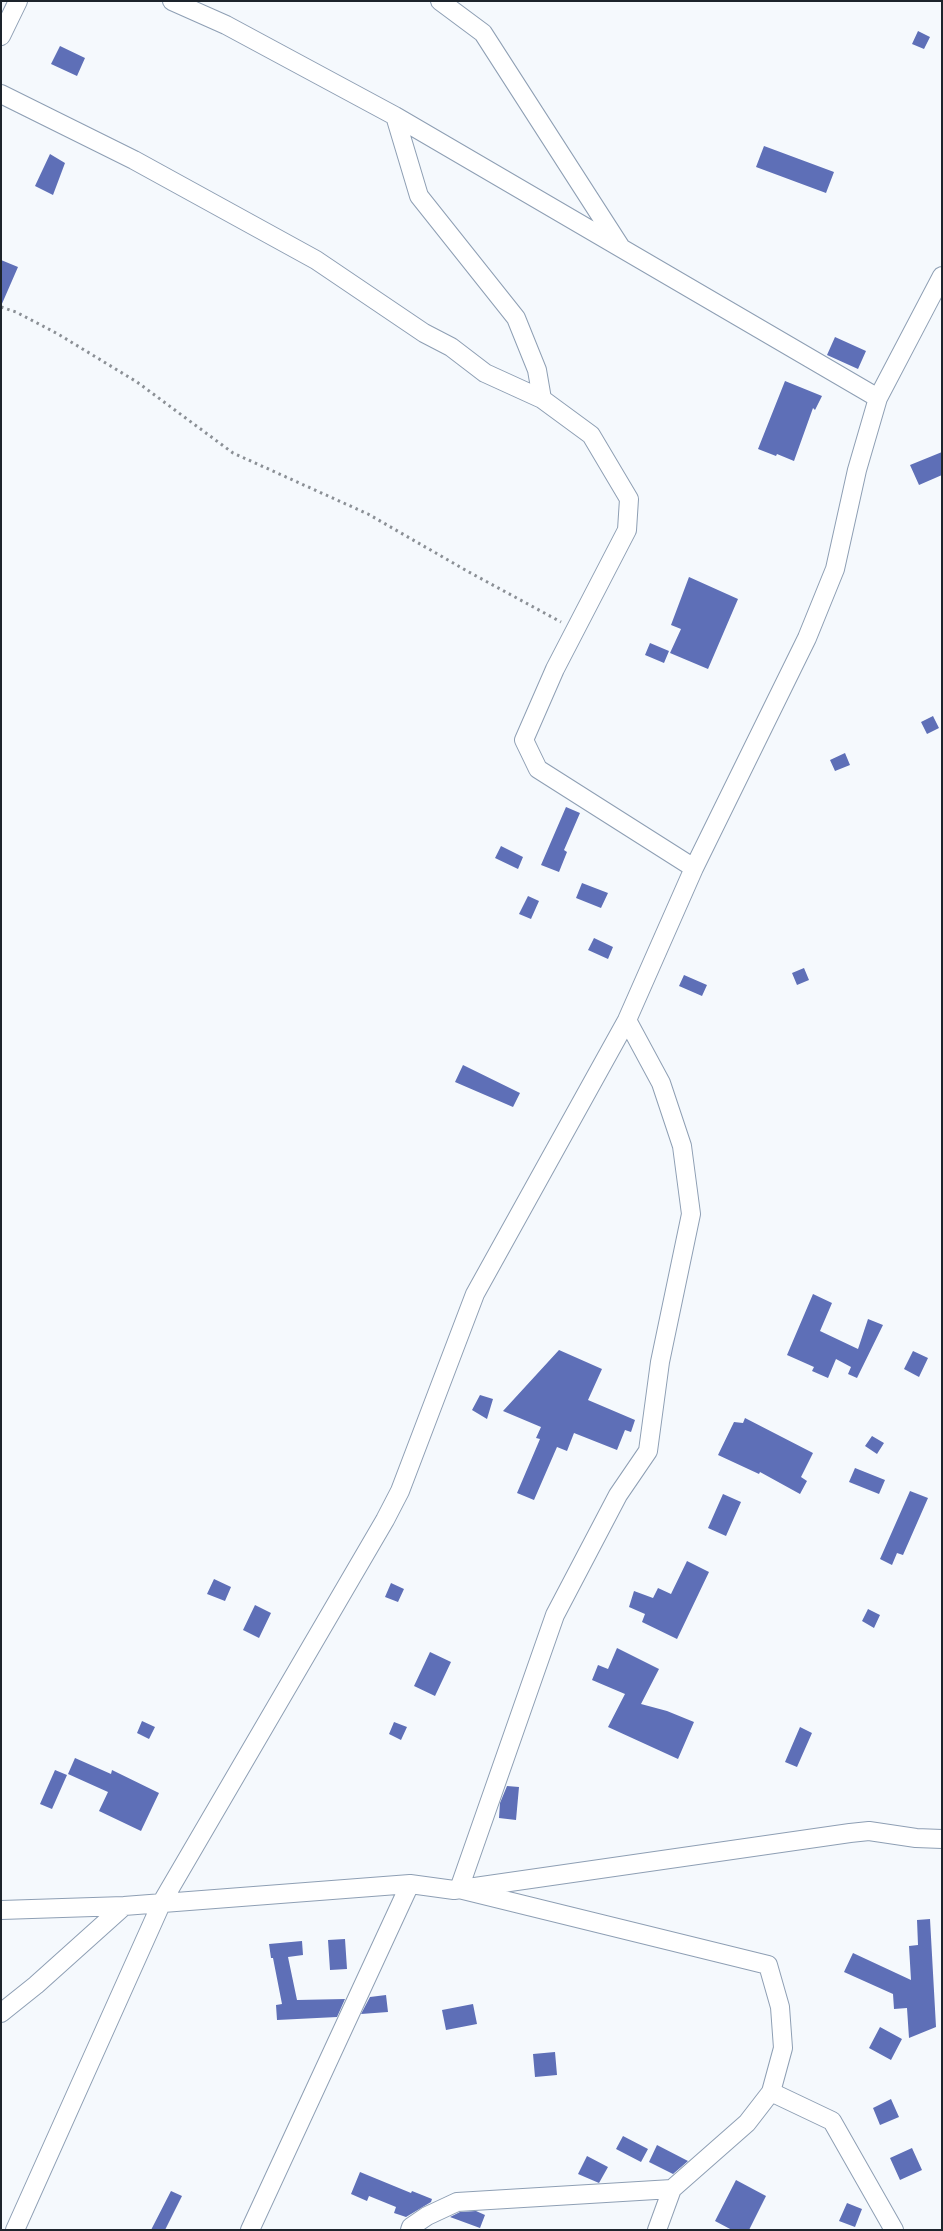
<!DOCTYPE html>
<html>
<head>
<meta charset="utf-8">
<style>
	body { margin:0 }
	#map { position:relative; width:943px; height:2231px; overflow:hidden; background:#f5f9fd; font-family:"Nunito Sans",sans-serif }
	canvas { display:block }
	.frame { position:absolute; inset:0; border:2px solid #1d242c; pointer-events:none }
</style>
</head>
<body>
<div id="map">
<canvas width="943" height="2231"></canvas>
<div class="frame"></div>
</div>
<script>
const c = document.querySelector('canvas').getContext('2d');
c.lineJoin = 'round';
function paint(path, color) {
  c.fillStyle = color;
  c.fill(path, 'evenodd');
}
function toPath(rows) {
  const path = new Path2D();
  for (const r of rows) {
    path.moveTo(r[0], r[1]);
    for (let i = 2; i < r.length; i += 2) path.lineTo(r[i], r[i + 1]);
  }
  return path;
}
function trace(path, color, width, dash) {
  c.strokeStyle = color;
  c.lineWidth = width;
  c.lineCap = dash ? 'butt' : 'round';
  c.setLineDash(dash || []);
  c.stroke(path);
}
const building = toPath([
	[918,31,930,37,924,49,912,44],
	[60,46,85,58,77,76,51,64],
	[764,146,834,172,826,193,756,167],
	[50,154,65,163,53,195,35,186],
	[1,260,18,267,1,306],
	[835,337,866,351,858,369,827,355],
	[785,381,822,396,815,410,813,408,794,461,777,454,776,456,758,449],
	[942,452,942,475,919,485,910,465],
	[689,577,738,599,708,669,670,653,681,629,671,625],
	[650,643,669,651,664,663,645,655],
	[933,716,939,728,927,734,921,722],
	[845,753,850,765,835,771,830,760],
	[566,807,580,813,564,850,567,852,559,872,541,865],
	[501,846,523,857,518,869,495,858],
	[582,883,608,893,601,908,576,898],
	[528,896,539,901,531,919,519,914],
	[594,938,613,947,608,959,588,950],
	[804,968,809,980,797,985,792,973],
	[684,975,707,985,702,996,679,986],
	[463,1065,520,1093,513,1107,455,1082],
	[813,1294,832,1303,820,1331,858,1349,868,1319,883,1325,857,1378,848,1374,851,1367,836,1359,828,1378,812,1371,814,1367,787,1355],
	[559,1350,602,1369,588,1400,635,1420,631,1432,625,1430,617,1450,574,1433,567,1451,557,1447,534,1500,517,1493,540,1439,536,1438,541,1427,503,1411],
	[913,1351,928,1358,919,1377,904,1369],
	[480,1395,493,1399,487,1419,472,1410],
	[745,1418,813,1453,801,1477,807,1481,800,1494,760,1472,759,1474,718,1455,734,1422,743,1423],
	[872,1436,884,1443,877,1454,865,1446],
	[855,1468,885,1480,879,1494,849,1482],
	[910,1491,928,1498,903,1555,897,1553,892,1565,880,1559],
	[723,1494,741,1502,726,1536,708,1528],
	[687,1561,709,1572,677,1639,642,1622,645,1614,629,1607,634,1591,653,1598,658,1588,671,1594],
	[214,1579,231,1587,225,1601,207,1594],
	[391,1583,404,1589,398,1602,385,1597],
	[255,1605,271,1613,259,1638,243,1630],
	[868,1609,880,1615,874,1628,862,1621],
	[617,1648,659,1669,641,1704,667,1711,694,1722,678,1759,608,1727,625,1694,592,1680,598,1665,608,1669],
	[430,1652,451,1662,435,1696,414,1686],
	[142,1721,155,1727,149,1739,137,1733],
	[394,1722,407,1727,401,1740,389,1734],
	[800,1727,812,1733,797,1767,785,1762],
	[75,1758,111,1774,112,1770,159,1793,141,1831,99,1811,108,1792,68,1774],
	[55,1770,67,1775,52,1809,40,1804],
	[507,1786,519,1787,516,1820,499,1818,500,1803],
	[930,1919,936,2027,909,2038,907,2008,894,2009,893,1994,844,1972,853,1953,911,1980,909,1946,918,1945,917,1920],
	[345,1939,347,1969,330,1970,328,1940],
	[302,1941,303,1955,288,1957,297,2000,345,1999,337,2017,277,2020,276,2005,282,2004,273,1958,271,1958,269,1944],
	[386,1995,388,2012,361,2014,370,1997],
	[473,2004,477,2024,446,2030,442,2010],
	[880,2027,902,2039,891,2060,869,2048],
	[555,2052,557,2075,535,2077,533,2054],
	[891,2099,899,2117,880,2125,873,2108],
	[623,2136,648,2149,641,2162,616,2149],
	[657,2145,688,2161,673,2174,649,2162],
	[912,2148,922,2170,900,2180,890,2158],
	[587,2156,608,2167,599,2183,578,2174],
	[360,2172,411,2193,412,2191,432,2199,431,2202,406,2217,394,2213,396,2207,369,2196,367,2201,351,2194],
	[736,2180,766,2196,749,2230,732,2230,715,2221],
	[171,2191,182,2196,165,2230,151,2230],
	[847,2203,862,2209,855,2227,839,2221],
	[476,2211,485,2215,480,2228,450,2217,460,2212]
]);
const path = toPath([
	[1,307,16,312,58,334,137,382,233,453,368,514,467,571,561,622]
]);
const street = toPath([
	[172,1,226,25,395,116,878,398],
	[440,1,483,33,620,246],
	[1,36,18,1],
	[1,94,134,160,316,260,424,333,451,347,485,373,542,399],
	[395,116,419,196,516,318,537,370,542,399,591,435,629,499,627,530,555,669,524,740,538,769,694,868],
	[627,1020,661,1083,682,1146,691,1214,660,1362,648,1451,618,1495,555,1615,459,1889,768,1965,780,2007,783,2048,771,2092,747,2123,672,2189,657,2230],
	[1,1910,124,1906,410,1884,454,1890,850,1833,869,1831,916,1838,942,1839],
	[1,2013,36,1985,124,1906],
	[771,2092,832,2121,894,2230],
	[15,2230,162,1902,385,1520,400,1491,475,1294,627,1020,694,868,807,638,835,569,857,470,878,398,942,276],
	[250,2230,410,1884],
	[410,2230,411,2227,427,2216,457,2202,672,2189]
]);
paint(building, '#5e6fb7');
trace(street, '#8e9fb4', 20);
trace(path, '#8b9096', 3, [2.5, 4]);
trace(street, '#fff', 18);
</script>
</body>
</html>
